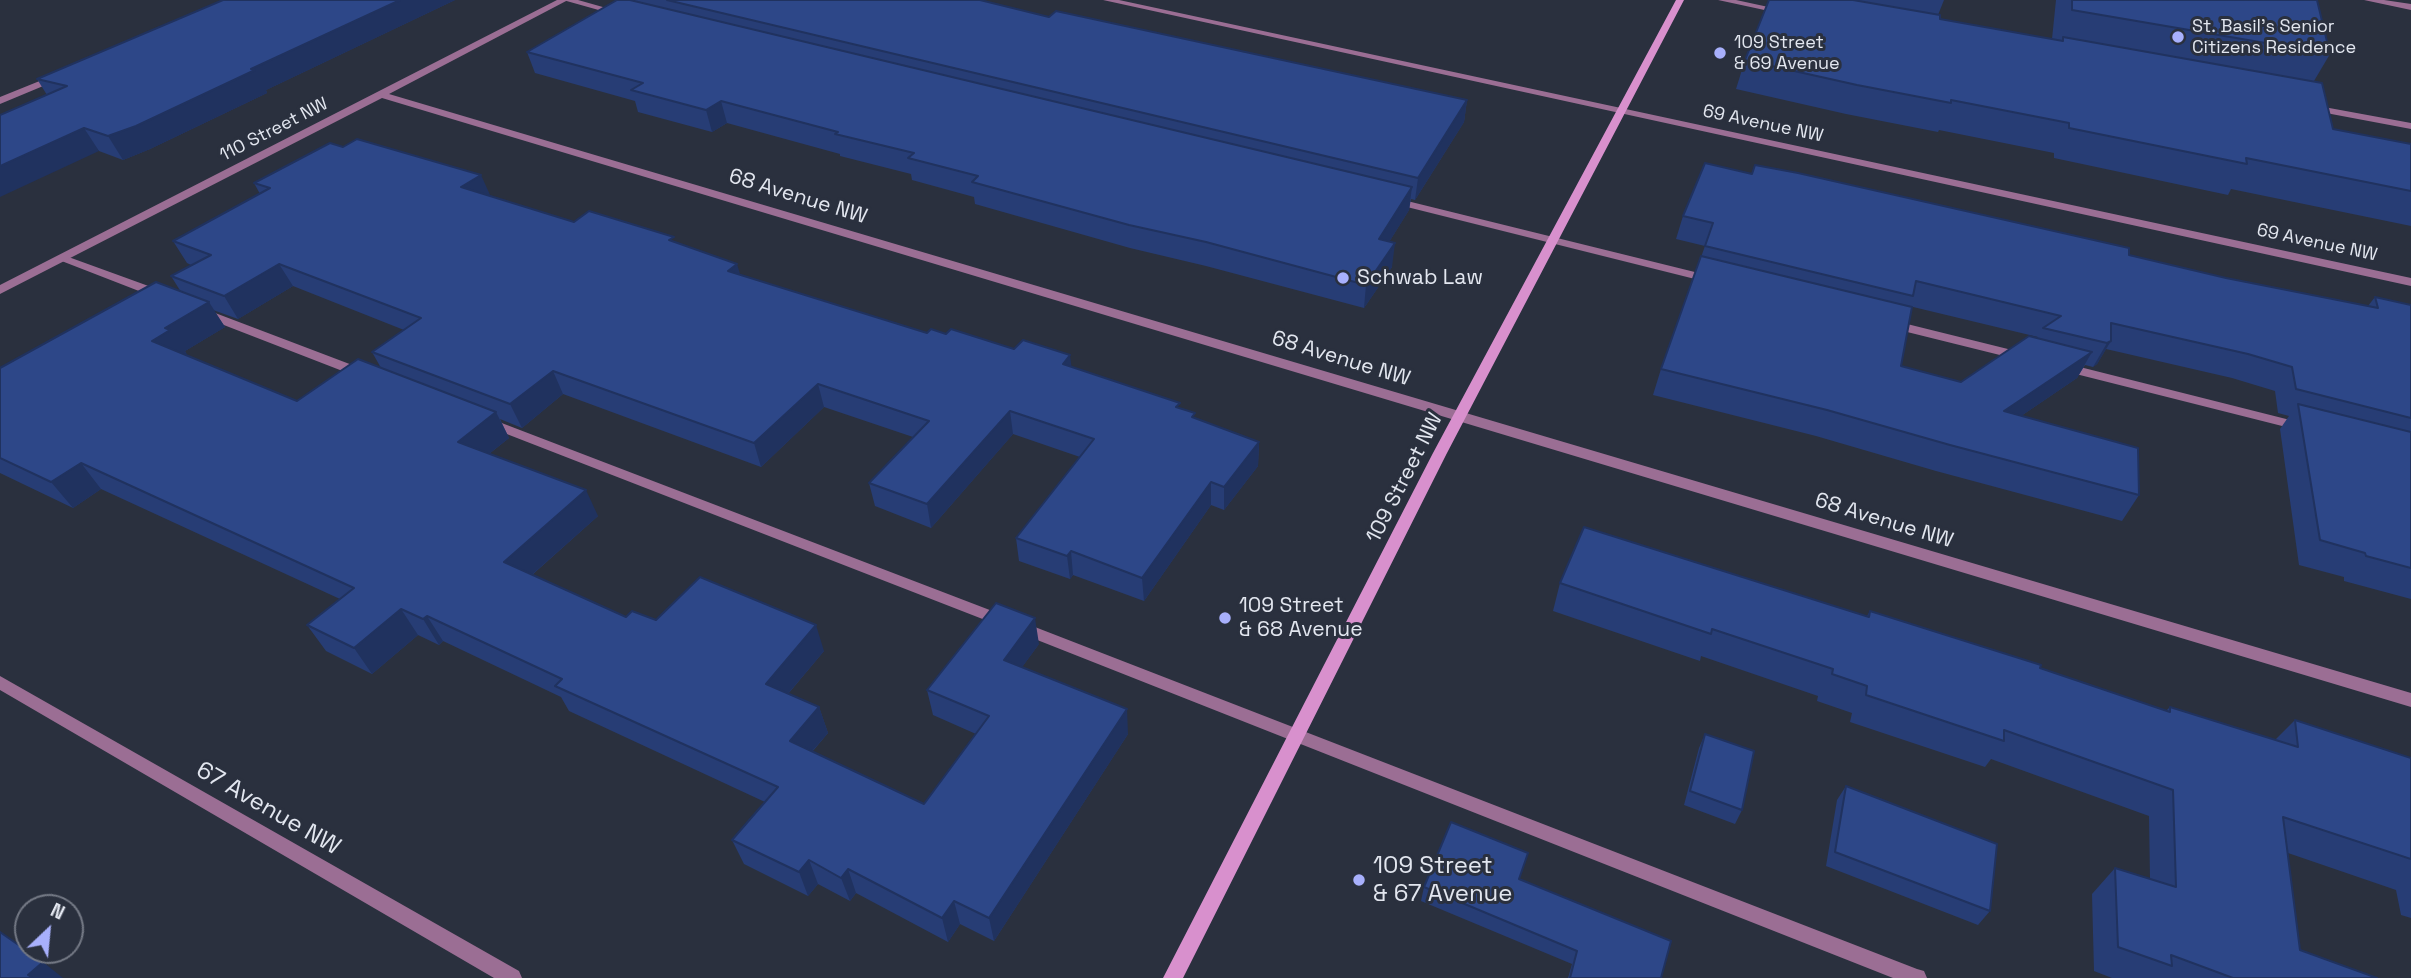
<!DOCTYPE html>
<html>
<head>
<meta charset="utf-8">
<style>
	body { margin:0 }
	#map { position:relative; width:2411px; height:978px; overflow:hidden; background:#2a303e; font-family:"Space Grotesk",sans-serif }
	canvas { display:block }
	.north { position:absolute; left:14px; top:894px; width:70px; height:70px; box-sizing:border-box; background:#2a303e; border:2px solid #747985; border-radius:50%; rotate:26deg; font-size:19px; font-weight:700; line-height:28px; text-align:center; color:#e2e6ef }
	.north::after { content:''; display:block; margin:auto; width:24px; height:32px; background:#a8b0fc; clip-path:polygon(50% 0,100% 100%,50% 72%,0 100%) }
</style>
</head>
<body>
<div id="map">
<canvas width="2411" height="978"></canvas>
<div class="north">N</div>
</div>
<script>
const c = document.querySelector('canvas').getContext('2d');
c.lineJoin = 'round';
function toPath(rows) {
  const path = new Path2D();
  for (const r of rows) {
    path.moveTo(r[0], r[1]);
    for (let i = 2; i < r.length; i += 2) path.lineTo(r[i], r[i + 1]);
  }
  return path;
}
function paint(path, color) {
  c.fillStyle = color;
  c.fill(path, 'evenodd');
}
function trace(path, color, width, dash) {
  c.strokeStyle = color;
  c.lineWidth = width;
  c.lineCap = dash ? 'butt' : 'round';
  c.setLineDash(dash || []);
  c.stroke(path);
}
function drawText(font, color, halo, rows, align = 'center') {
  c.font = font + ' "Space Grotesk",sans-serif';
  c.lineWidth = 6;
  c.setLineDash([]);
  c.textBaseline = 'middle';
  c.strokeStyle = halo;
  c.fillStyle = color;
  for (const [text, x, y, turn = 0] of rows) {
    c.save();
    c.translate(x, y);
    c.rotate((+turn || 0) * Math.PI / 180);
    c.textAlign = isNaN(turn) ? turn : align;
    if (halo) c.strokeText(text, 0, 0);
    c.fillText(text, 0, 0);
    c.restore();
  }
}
const lane = toPath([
	[563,0,578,0,624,13,620,16,563,0],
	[1718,0,1736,0,1787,11,1783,14,1718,0],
	[57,74,60,75,60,79,0,104,0,97,57,74],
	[2313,105,2411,123,2411,129,2310,110,2308,108,2313,105],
	[1391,197,1715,277,1717,279,1711,283,1387,202,1386,200,1391,197],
	[63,255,165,292,167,295,161,299,157,298,59,260,59,256,63,255],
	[202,308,368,371,369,374,363,378,358,377,198,315,196,312,198,309,202,308],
	[1891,320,2024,353,2026,356,2020,360,1887,327,1885,324,1891,320],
	[2064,363,2302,423,2309,427,2302,431,2060,370,2058,367,2060,364,2064,363],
	[486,417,1008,617,1011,621,1008,625,1003,627,998,625,481,424,479,421,486,417],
	[1022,622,1917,969,1924,971,1927,978,1893,978,1017,632,1014,628,1017,624,1022,622]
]);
const street = toPath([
	[557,0,568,0,389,94,2411,693,2411,707,382,98,0,294,0,285,557,0],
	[1103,0,1119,0,2411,278,2411,286,1103,0],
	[2364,0,2384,0,2411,4,2411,10,2364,0],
	[0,676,519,971,522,978,494,978,0,690,0,676]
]);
const secondary = toPath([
	[1676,0,1684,0,1447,453,1183,978,1163,978,1433,453,1676,0]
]);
const wall = toPath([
	[223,0,455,0,266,90,267,93,150,149,123,160,99,151,47,95,37,79],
	[635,0,980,0,1049,17,1467,100,1464,122,1415,200,1411,199,1409,210,1389,242,1392,267,1364,308,1206,266,1130,248,975,204,974,197,912,180,911,174,840,156,840,154,727,123,712,132,638,112,635,101,535,73,527,52,635,1],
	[1769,0,1944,0,1938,15,1940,19,2052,39,2056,0,2317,0,2330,54,2314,81,2333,129,2411,144,2411,226,2231,189,2228,195,2054,158,2054,153,1939,130,1938,132,1846,114,1736,89,1745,60],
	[343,147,491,196,574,222,675,242,741,275,927,333,946,334,1014,349,1071,366,1180,409,1195,418,1259,442,1258,466,1224,510,1211,505,1144,601,1073,575,1070,579,1019,561,1016,538,1080,457,1013,434,931,528,875,506,869,483,913,437,824,407,761,467,563,394,522,428,500,419,509,438,489,454,598,516,532,575,626,617,656,620,824,651,788,694,819,707,828,733,812,752,924,804,976,734,933,715,927,690,1039,644,1022,667,1128,734,994,941,960,924,948,942,856,893,850,901,818,884,808,896,744,864,732,840,765,802,569,711,561,697,443,641,439,645,418,635,372,674,326,651,307,625,340,599,101,489,73,508,0,473,0,368,181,292,171,276,191,265,187,263,173,241,260,194,254,183],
	[293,286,404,330,372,352,381,368,297,401,187,355,185,351,225,327,213,310,238,319],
	[1683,216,2129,255,2226,278,2368,306,2375,297,2411,305,2411,599,2344,581,2344,577,2299,565,2280,429,2289,416,2278,413,2275,391,2232,378,2106,349,2097,364,2093,367,2085,365,2077,378,2021,416,2139,495,2122,521,1936,471,1816,436,1653,395,1661,369,1705,246,1676,239],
	[1909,306,2038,337,1961,382,1901,366],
	[1560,583,1867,616,1870,611,2166,711,2170,707,2275,740,2295,720,2411,758,2411,918,2401,915,2396,890,2288,853,2300,950,2377,978,2112,978,2094,971,2092,894,2115,868,2150,879,2149,816,1991,759,1985,767,1850,722,1852,713,1817,701,1818,696,1701,656,1700,661,1553,611],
	[1705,734,1742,810,1735,824,1684,805,1699,748],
	[1846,786,1990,911,1978,925,1826,866,1837,800],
	[1519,879,1661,978,1568,978,1572,964,1421,901,1424,887]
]);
const shadedWall = toPath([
	[400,0,455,0,266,90,267,93,150,149,123,160,108,136],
	[1467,100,1464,122,1415,200,1418,178],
	[721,101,727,123,712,132,706,110],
	[84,128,99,151,0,197,0,166],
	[481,175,491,197,461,187],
	[1412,187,1409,210,1376,263,1379,239],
	[1395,243,1392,267,1364,308,1366,285],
	[279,264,293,286,238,319,224,296],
	[737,264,744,287,728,271],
	[209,302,225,327,185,351,187,355,152,341,165,328],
	[2111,341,2097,364,2093,367,2107,343],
	[2092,352,2077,378,1990,437,2004,411],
	[1070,355,1073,378,1063,364],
	[553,371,563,394,522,428,510,404],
	[818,384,824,407,761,467,754,443],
	[1010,411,1013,434,931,528,927,504],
	[496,412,509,438,471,468,458,442],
	[1259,442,1258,466,1224,510,1224,487],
	[81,463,101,489,73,508,51,482],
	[1211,482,1211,505,1144,601,1142,578],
	[586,490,598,516,518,587,504,562],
	[1071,551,1073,575,1070,579,1067,556],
	[401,609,418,635,372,674,354,648],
	[427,616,443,641,439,645,423,619],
	[1035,618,1039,644,1009,685,1004,660],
	[816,625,824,651,775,709,766,684],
	[819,707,828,733,799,766,790,741],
	[1127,709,1128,734,994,941,989,918],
	[809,860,818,884,808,896,799,872],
	[848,869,856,893,850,901,841,878],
	[954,901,960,924,948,942,942,918],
	[43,962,63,978,32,978,28,975]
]);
const building = toPath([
	[223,0,400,0,251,69,255,70,136,126,108,136,84,128,0,166,0,115,67,86,37,79,223,0],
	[617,0,630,0,1412,187,1379,239,1395,243,1366,285,1206,242,1129,225,972,182,978,176,908,158,914,153,835,134,838,132,721,101,706,110,631,90,643,83,527,52,617,0],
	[667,0,980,0,1049,17,1056,11,1467,100,1418,178,667,0],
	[1769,0,1853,0,1940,15,1940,19,2063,41,2063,37,2322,83,2333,129,2411,144,2411,191,2246,158,2247,164,2069,128,2069,123,1951,100,1951,103,1857,85,1745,60,1769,0],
	[2072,0,2317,0,2330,54,2072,10,2072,0],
	[357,139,481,175,461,187,574,222,589,211,674,237,669,240,737,264,728,271,927,333,931,329,946,334,951,329,1014,349,1023,340,1070,355,1063,364,1180,403,1176,407,1195,413,1192,417,1259,442,1224,487,1211,482,1142,578,1071,551,1067,556,1016,538,1094,439,1010,411,927,504,869,483,929,421,818,384,754,443,553,371,510,404,372,352,421,318,279,264,224,296,171,276,211,255,173,241,270,188,254,183,330,143,343,147,357,139],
	[1705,163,1752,174,1755,165,1798,173,2129,248,2129,255,2226,278,2378,308,2375,297,2411,305,2411,418,2296,389,2292,367,2248,354,2111,323,2111,341,2107,343,2043,328,2061,316,1916,281,1913,296,1705,246,1713,223,1683,216,1705,163],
	[1701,256,1912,307,1901,366,1961,382,2029,336,2092,352,2004,411,2138,448,2139,495,1950,445,1827,410,1661,369,1701,256],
	[156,282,209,302,165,328,170,330,152,341,297,401,358,359,496,412,458,442,586,490,504,562,626,617,632,611,656,620,700,577,816,625,766,684,819,707,790,741,924,804,989,716,927,690,996,603,1035,618,1004,660,1127,709,989,918,954,901,942,918,848,869,841,878,809,860,799,872,732,840,778,787,555,686,562,679,427,616,423,619,401,609,354,648,307,625,354,588,81,463,51,482,0,458,0,368,156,282],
	[2298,404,2411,432,2411,568,2366,556,2365,553,2320,540,2298,404],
	[1584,527,1869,617,1870,611,2041,665,2040,668,2170,712,2170,707,2298,747,2295,720,2411,758,2411,859,2283,817,2300,950,2377,978,2233,978,2171,955,2172,966,2118,947,2115,868,2176,887,2173,790,2004,730,2004,741,1866,695,1867,686,1832,674,1833,669,1712,629,1711,634,1560,583,1584,527],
	[1705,734,1754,751,1742,810,1690,791,1705,734],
	[1846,786,1997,844,1990,911,1835,852,1846,786],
	[1451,822,1528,853,1519,879,1671,941,1661,978,1570,978,1577,951,1424,887,1451,822],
	[0,932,43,962,28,975,33,978,0,978,0,932]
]);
const markers = [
	[2178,37,7,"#a8b0fc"],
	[1720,53,7,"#a8b0fc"],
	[1343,278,7,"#a8b0fc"],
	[1225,618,7,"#a8b0fc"],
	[1359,880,7,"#a8b0fc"]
];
const farPoinames = [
	["St. Basil's Senior",2192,27],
	["Citizens Residence",2192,48],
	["109 Street",1734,43],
	["& 69 Avenue",1734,64]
];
const farStreetnames = [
	["69 Avenue NW",1763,124,12],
	["110 Street NW",274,130,-27],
	["69 Avenue NW",2317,243,12]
];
const streetNames = [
	["68 Avenue NW",798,197,17],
	["68 Avenue NW",1341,359,17],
	["109 Street NW",1405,478,-63],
	["68 Avenue NW",1884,521,17]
];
const poiNames = [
	["Schwab Law",1357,278],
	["109 Street",1239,606],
	["& 68 Avenue",1239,630]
];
const nearStreetnames = [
	["67 Avenue NW",268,809,30]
];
const nearPoinames = [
	["109 Street",1373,866],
	["& 67 Avenue",1373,894]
];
paint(lane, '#9b6e94');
paint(street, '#9b6e94');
paint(secondary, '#d890cd');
paint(wall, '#273d75');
paint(shadedWall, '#20325f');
paint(building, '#2d4788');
trace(building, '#20325f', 2);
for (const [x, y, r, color] of markers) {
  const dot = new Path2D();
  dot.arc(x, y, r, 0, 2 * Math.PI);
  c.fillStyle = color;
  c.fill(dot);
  trace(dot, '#2a303e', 2.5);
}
drawText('18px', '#e2e6ef', '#2a303e', farPoinames, 'left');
drawText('18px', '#e2e6ef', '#2a303e', farStreetnames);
drawText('21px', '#e2e6ef', '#2a303e', streetNames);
drawText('21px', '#e2e6ef', '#2a303e', poiNames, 'left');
drawText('24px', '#e2e6ef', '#2a303e', nearStreetnames);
drawText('24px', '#e2e6ef', '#2a303e', nearPoinames, 'left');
</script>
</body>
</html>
